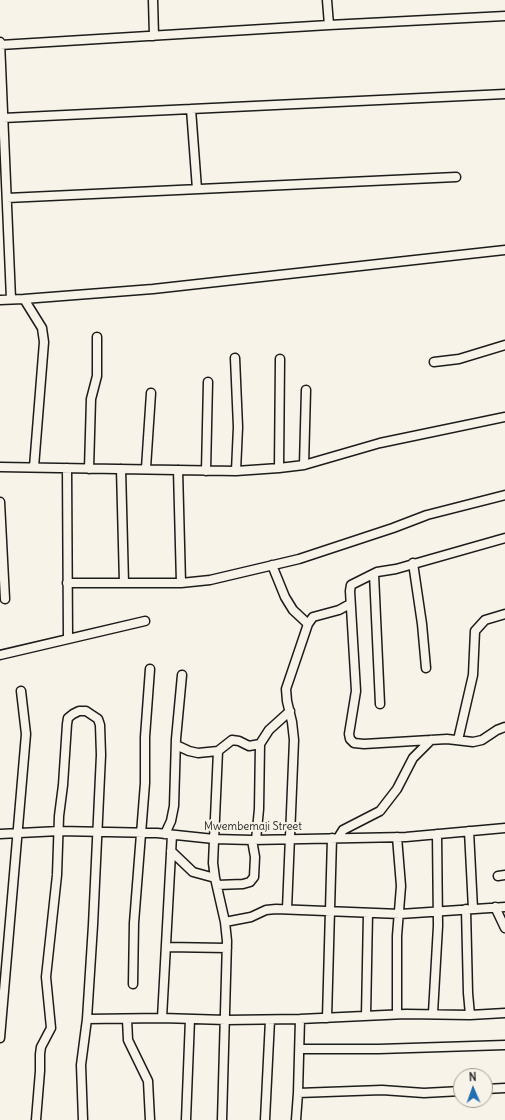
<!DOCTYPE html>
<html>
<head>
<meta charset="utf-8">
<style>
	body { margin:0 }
	#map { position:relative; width:505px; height:1120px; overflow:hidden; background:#f7f3e8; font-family:Delius,sans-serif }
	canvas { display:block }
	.north { position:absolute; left:453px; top:1068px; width:40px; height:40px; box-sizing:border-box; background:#f7f3e8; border:1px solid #9f9d96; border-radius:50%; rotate:358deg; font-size:11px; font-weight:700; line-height:16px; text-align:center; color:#1c1c1c }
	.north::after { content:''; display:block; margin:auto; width:14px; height:18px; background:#1f6fb2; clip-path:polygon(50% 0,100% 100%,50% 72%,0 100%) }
</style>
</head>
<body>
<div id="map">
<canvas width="505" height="1120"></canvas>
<div class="north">N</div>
</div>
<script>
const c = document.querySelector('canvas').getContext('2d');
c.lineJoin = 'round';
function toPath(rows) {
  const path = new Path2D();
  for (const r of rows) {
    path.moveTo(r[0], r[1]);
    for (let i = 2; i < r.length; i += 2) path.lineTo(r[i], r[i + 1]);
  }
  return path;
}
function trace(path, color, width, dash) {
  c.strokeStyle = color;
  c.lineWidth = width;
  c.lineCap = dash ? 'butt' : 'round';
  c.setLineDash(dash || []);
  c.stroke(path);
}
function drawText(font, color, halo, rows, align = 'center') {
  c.font = font + ' Delius,sans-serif';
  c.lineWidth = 4;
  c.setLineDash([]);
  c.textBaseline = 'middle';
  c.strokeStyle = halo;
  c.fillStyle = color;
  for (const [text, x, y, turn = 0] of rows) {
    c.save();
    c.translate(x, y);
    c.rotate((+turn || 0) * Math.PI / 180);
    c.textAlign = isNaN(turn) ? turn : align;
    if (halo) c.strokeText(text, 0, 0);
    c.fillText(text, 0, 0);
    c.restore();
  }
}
const minor = toPath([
	[153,0,154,36],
	[329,25,505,16],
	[0,42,11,299],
	[0,45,329,25,327,0],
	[191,109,197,189],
	[3,118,505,94],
	[7,198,456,177],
	[0,300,24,299],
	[235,358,238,427,236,471],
	[434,362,459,359,505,345],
	[304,465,306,390],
	[0,467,236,471,279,468,304,465,380,443,505,417],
	[34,467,44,342,42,328,24,299,153,289,505,250],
	[67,468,68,638],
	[146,468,151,393],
	[279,468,280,359],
	[89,469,91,399,97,376,97,337],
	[121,469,124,583],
	[178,470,181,583],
	[206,471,208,382],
	[0,502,5,599],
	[505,538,396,569,377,572,351,585,350,591,356,691,349,734,350,739,354,743,364,744,447,739,473,742,482,740,497,730,505,727],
	[413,563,422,624,426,668],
	[272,565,285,597,293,610,308,624],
	[374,574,380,704],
	[67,583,181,583,210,580,299,559,393,528,427,515,505,495],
	[0,655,145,621],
	[458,740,473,675,475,631,485,620,505,614],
	[176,745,189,751,198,753,218,751,232,740,239,741,249,746,260,744],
	[218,751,213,863,215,878,225,922,227,941,222,1120],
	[469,831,473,909],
	[0,834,59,831,157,833,214,839,252,840,406,837,505,828],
	[165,834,171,821,174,806,176,739,182,675],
	[338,838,343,830,380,811,397,789,413,758,431,740],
	[256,840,259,809,260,744,269,730,290,711],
	[171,851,193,872,215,878],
	[498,876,505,875],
	[217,885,243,884,250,882,254,877,255,857,252,840],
	[495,907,505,928],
	[287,909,294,740,292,722,287,701,286,689,308,624,313,617,339,610,350,604],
	[466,909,468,993,470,1015],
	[225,922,251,917,266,910,276,909,400,914,505,907],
	[166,947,227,948],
	[133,984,134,923,145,783,145,737,150,669],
	[433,1013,438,926,437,834],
	[397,1014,397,936,401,886,397,837],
	[366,1016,368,913],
	[162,1018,172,835],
	[327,1018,332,838],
	[87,1019,162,1018,226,1020,300,1019,406,1014,470,1015,505,1013],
	[127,1019,128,1040,148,1081,150,1120],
	[0,1038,26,734,21,691],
	[300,1049,379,1049,505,1045],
	[485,1089,505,1088],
	[298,1093,382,1090,424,1093,461,1091],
	[36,1120,40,1071,40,1054,41,1047,51,1028,46,977,57,875,59,816,63,785,67,724,68,718,73,714,79,711,86,711,98,719,100,725,101,755,93,925,87,1019,81,1065,83,1120],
	[186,1120,190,1019],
	[265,1120,270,1020],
	[296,1120,298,1093,300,1019]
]);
const streetNames = [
	["Mwembemaji Street",253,827]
];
trace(minor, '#1c1c1c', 11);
trace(minor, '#f7f3e8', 8);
drawText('11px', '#1c1c1c', '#f7f3e8', streetNames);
</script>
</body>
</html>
